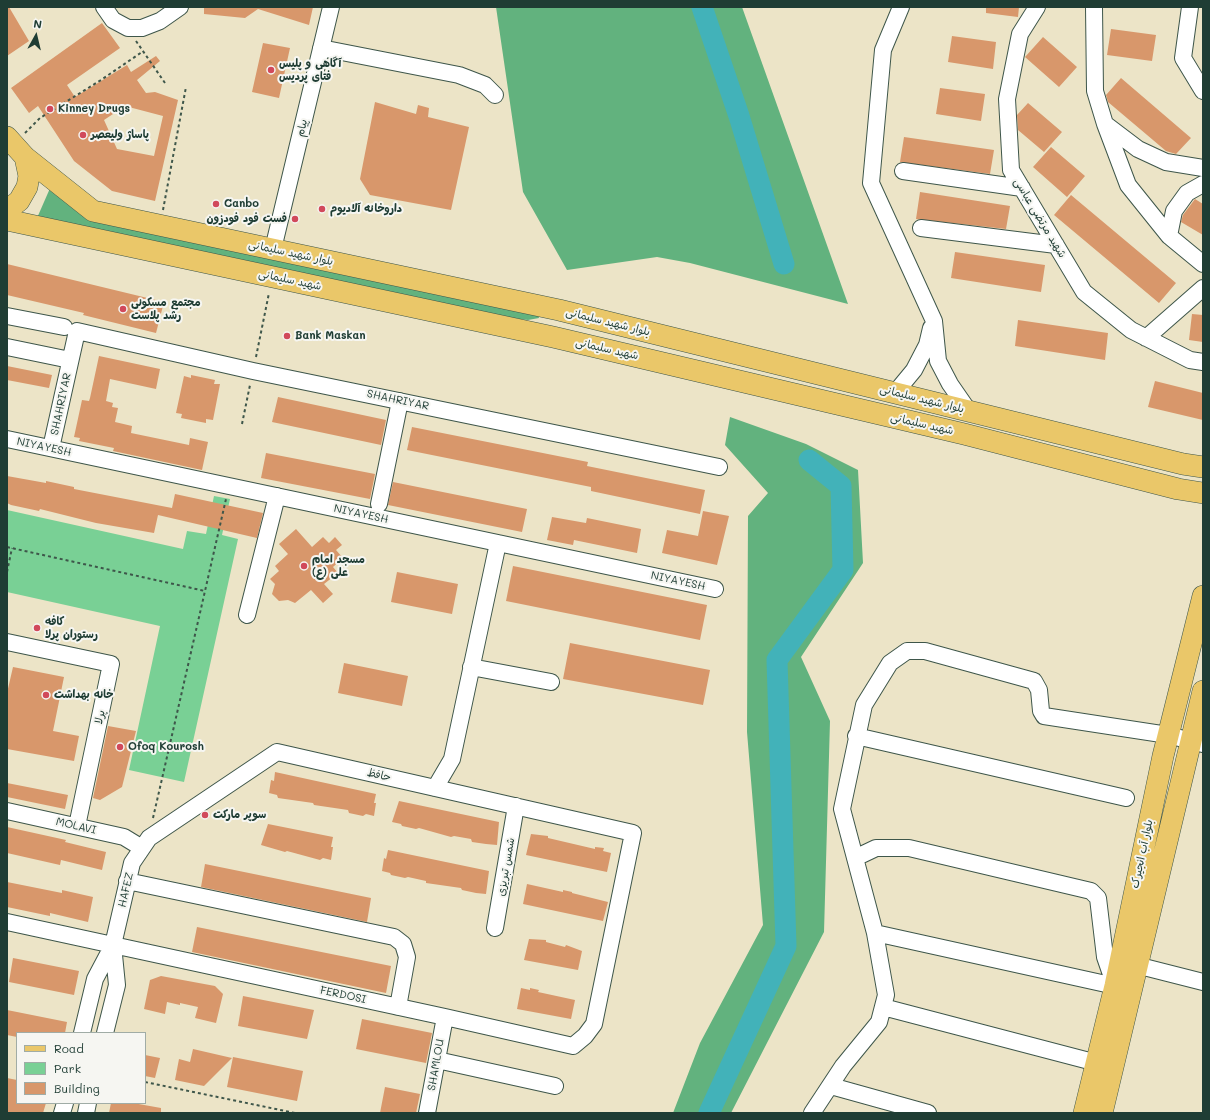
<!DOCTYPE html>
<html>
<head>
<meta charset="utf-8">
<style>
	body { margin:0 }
	#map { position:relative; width:1210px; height:1120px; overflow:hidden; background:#ece4c7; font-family:Mali,sans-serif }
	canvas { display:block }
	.frame { position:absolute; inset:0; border:8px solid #1f3d34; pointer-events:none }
	.legend { position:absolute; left:16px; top:1032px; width:130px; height:72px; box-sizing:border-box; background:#f6f6f2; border:1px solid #a0aca6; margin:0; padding:5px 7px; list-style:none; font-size:12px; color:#1f3d34 }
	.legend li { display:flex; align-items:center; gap:8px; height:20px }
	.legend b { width:20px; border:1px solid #a0aca6 }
	.north { position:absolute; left:16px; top:16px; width:40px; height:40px; -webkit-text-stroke:3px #f6f6f2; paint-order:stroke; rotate:8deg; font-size:11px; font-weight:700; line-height:16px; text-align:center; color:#1f3d34 }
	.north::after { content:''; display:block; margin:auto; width:14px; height:18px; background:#1f3d34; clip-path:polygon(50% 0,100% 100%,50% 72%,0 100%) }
</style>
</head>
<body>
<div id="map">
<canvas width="1210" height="1120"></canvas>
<div class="frame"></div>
<ul class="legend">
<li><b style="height:5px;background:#eac769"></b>Road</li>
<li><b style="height:11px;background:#79d095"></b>Park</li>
<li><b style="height:11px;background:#d8976b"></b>Building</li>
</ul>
<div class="north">N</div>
</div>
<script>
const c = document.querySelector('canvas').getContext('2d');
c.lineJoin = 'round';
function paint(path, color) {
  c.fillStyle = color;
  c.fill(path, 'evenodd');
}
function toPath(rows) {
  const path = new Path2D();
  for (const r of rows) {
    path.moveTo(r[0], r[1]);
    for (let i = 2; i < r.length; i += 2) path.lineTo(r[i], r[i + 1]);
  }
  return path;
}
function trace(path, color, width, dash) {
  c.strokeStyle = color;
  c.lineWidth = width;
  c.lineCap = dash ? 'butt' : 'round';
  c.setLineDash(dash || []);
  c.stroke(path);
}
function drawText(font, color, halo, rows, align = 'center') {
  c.font = font + ' Mali,"Playpen Sans Arabic",sans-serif';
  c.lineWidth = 4;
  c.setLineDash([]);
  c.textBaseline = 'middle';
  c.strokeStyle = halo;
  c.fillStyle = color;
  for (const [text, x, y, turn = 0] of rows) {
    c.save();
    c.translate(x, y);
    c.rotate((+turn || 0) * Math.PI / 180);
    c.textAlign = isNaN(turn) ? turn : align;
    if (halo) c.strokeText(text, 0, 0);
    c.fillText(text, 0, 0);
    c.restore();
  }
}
const green = toPath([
	[214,496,230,499,222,535,238,539,184,782,129,770,160,626,7,592,7,510,183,549,187,531,206,534]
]);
const forest = toPath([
	[496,7,742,7,848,304,690,263,657,257,567,270,523,192],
	[51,186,91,218,538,313,539,318,528,320,502,317,37,218],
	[730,417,806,444,858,470,863,563,801,657,830,721,824,932,731,1113,673,1113,700,1043,763,925,747,732,748,516,768,493,725,445]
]);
const river = toPath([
	[702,7,739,116,784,264],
	[709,1113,786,946,777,660,843,570,841,486,809,460]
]);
const building = toPath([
	[7,7,9,7,29,41,7,56],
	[204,7,313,7,309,25,258,9,245,18,204,14],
	[986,7,1019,7,1018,17,986,13],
	[102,23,120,48,67,85,75,97,127,65,131,72,156,56,160,61,137,80,146,93,155,92,178,100,155,201,112,191,74,161,38,106,29,113,11,88],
	[125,106,163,116,154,156,117,149,104,120],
	[1111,29,1156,35,1152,61,1107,55],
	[952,36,996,42,993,69,948,62],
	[1043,37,1077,67,1059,87,1025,57],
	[263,43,290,48,279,98,252,92],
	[1121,78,1191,138,1176,154,1166,151,1108,102,1106,95],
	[940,88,985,94,981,121,936,114],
	[375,102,416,114,418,105,429,108,428,117,469,127,451,210,370,195,360,179],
	[1028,103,1062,132,1044,152,1018,130,1017,115],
	[904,137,994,150,990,174,900,162],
	[1051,147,1085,176,1067,197,1033,167],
	[920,192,1010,206,1006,229,916,219],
	[1071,195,1176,283,1159,303,1054,215],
	[1195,199,1203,204,1203,235,1181,222,1183,215],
	[955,252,1045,265,1041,292,951,278],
	[7,264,164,302,156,333,83,315,84,313,7,295],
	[1192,314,1203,315,1203,342,1189,340],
	[1018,320,1108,333,1105,360,1015,346],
	[99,356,160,369,156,389,110,379,106,401,113,403,112,407,118,408,115,422,132,426,131,433,189,445,190,438,208,442,202,470,113,451,114,448,79,441,80,438,74,437,82,400,89,401,90,398],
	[7,366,52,375,49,388,7,380],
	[191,375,215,380,214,384,220,384,213,420,206,419,206,423,181,418,182,414,176,413,184,376,191,378],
	[1155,381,1203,393,1203,420,1148,407],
	[278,397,386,420,381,445,272,422],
	[412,427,588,462,587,466,705,490,700,514,591,491,591,487,407,450],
	[266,453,375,474,370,499,261,478],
	[7,476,46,483,46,481,74,487,74,489,172,508,175,494,263,513,257,538,158,515,154,533,96,523,40,509,39,511,11,505,7,503],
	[393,482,527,509,522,532,388,505],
	[703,511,729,516,717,565,662,553,667,530,698,536],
	[552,517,586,523,587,518,641,529,637,553,574,540,573,545,547,540],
	[296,529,312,547,323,537,329,543,335,537,342,545,336,550,343,558,333,567,338,573,324,584,333,594,323,603,311,590,295,603,288,600,279,601,272,594,275,584,270,579,279,571,275,566,288,554,279,544],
	[513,566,707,605,700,640,506,601],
	[397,572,458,584,452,614,391,602],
	[570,643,710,670,703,705,563,679],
	[344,663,408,676,402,706,338,693],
	[13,667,64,677,53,731,79,736,74,761,7,749,7,693],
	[108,726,136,731,122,787,100,800,93,798],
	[275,772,376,794,374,803,376,803,374,816,366,814,363,816,349,813,348,810,314,805,313,803,278,798,277,795,269,793,271,780,274,781],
	[7,783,68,795,65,809,7,797],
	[399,801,499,822,497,845,486,844,472,842,471,839,454,836,451,837,419,828,416,829,402,826,401,824,392,822],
	[268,824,333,837,331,847,333,847,331,860,323,858,320,860,287,851,285,852,261,845],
	[7,827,66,840,65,842,106,852,102,870,61,860,60,865,7,853],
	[531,834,548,836,548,838,595,849,595,847,604,848,603,851,611,853,607,872,526,855],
	[388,850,489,871,486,894,476,893,462,890,461,888,426,883,426,881,408,877,405,878,391,875,390,873,382,871,384,858,386,859],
	[205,864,371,898,367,922,201,887],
	[7,882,62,893,62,890,93,897,88,922,50,913,50,916,7,907],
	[527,884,563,892,563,890,572,892,572,893,608,902,603,921,523,904],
	[197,927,391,966,386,993,192,952],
	[529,939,546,940,546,942,565,947,566,945,582,951,578,970,524,960],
	[13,958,79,971,74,995,9,982],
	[161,976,215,986,223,994,216,1023,195,1018,198,1007,180,1003,180,1005,167,1002,165,1014,144,1009,150,980],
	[521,988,530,990,530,988,539,990,538,992,575,1000,571,1019,517,1009],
	[243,996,314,1010,307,1039,238,1026],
	[7,1010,67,1022,65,1033,17,1033,17,1037,7,1035],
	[362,1019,432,1033,426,1063,356,1049],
	[193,1049,232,1058,204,1086,175,1080,179,1059,190,1062],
	[145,1055,160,1058,155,1078,145,1076],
	[233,1057,303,1071,297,1101,227,1087],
	[7,1078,17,1080,17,1103,46,1103,43,1113,7,1113],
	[385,1087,420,1094,416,1113,380,1113],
	[111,1103,133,1103,161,1108,161,1113,109,1113]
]);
const path = toPath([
	[136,41,165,83],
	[25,133,40,118,101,80,142,52],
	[163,210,186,87],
	[256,357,269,293],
	[242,424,250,385],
	[7,547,205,591,226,499],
	[7,572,12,548],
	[153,818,205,591],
	[145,1082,295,1113]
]);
const minor = toPath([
	[104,7,113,20,128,28,142,28,160,21,180,7],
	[901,7,883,50,871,183,934,321,938,361,950,384,968,410],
	[1037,7,1020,34,1007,99,1011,170,1084,292,1131,330,1190,360,1203,362],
	[1094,7,1095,91,1105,124,1128,185,1169,236,1203,264],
	[1190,7,1183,58,1203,91],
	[321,48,459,75,485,85,495,95],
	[1105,124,1138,149,1166,162,1203,168],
	[903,171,1022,188],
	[921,228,1056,245],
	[1169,236,1174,211,1187,193,1203,184],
	[273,249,331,7],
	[7,316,64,327],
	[1146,338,1203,288],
	[7,347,70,360],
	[895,393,914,370,927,345,931,328],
	[7,439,715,589],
	[51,448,77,331,253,371,719,467],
	[379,504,400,401],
	[247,615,277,496],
	[7,642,111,664,77,826],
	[471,667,551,682],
	[856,736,1126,798],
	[435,788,452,759,498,543],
	[7,811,124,837,142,848],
	[855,858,876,848,909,848,1091,891,1098,898,1105,957,1115,986],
	[127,881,394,937,403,944,407,957,398,1007],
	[7,922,113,945,445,1017,573,1046,585,1036,594,1024,633,833,277,752,149,838,132,863,113,945,95,979,82,1033],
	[495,928,516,806],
	[875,933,1115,986],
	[1136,965,1203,982],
	[883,1007,1097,1063],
	[105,1033,117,985,113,945],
	[437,1060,555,1086],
	[831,1086,928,1113],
	[62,1113,65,1103],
	[86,1113,88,1103],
	[427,1113,445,1017],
	[812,1113,843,1066,879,1022,886,995,875,933,842,809,864,705,890,663,907,651,925,651,1034,681,1039,690,1041,711,1044,716,1168,735,1203,744]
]);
const major = toPath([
	[7,137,25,157,93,211,559,310,1183,464,1203,467],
	[7,210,19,201,27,187,29,176,25,157],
	[7,220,553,337,964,434,1178,489,1203,493],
	[1084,1113,1115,986,1163,756,1203,596],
	[1102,1113,1203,691]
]);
const markers = [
	[271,70,4,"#d1495b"],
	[50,109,4,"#d1495b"],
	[83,135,4,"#d1495b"],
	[216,204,4,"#d1495b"],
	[322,209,4,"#d1495b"],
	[295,219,4,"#d1495b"],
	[123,309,4,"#d1495b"],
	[287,336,4,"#d1495b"],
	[304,566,4,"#d1495b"],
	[37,628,4,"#d1495b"],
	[46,695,4,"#d1495b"],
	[120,747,4,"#d1495b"],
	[205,815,4,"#d1495b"]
];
const poiNames = [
	["آگاهی و پلیس",279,64],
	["فتای پردیس",279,77],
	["Kinney Drugs",58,109],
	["پاساژ ولیعصر",91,135],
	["Canbo",224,204],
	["داروخانه آلادیوم",330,209],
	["فست فود فودزون",287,219,"right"],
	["مجتمع مسکونی",131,303],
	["رشد پلاست",131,316],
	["Bank Maskan",295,336],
	["مسجد امام",312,560],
	["علی (ع)",312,573],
	["کافه",45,622],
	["رستوران پرلا",45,635],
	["خانه بهداشت",54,695],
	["Ofoq Kourosh",128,747],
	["سوپر مارکت",213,815]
];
const streetNames = [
	["پیام",302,128,-77],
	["شهید مرتضی عباسی",1040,218,59],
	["بلوار شهید سلیمانی",291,253,12],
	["شهید سلیمانی",290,280,12],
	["بلوار شهید سلیمانی",608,322,14],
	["شهید سلیمانی",607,349,13],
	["بلوار شهید سلیمانی",922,399,14],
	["SHAHRIYAR",398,400,12],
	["SHAHRIYAR",61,404,-78],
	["شهید سلیمانی",922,424,13],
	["NIYAYESH",44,447,12],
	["NIYAYESH",361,514,12],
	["NIYAYESH",678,581,12],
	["پرلا",100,717,-78],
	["حافظ",379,775,13],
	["MOLAVI",76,826,13],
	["بلوار آب انجیرک",1142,854,-78],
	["شمس تبریزی",506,867,-80],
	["HAFEZ",126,890,-77],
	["FERDOSI",343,995,12],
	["SHAMLOU",436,1065,-80]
];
paint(green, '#79d095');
paint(forest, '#62b27e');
trace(river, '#42b2b9', 21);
paint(building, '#d8976b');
trace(minor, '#3e564a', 18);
trace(major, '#3e564a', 22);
trace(path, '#3e564a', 2, [3, 3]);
trace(minor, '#fff', 16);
trace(major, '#eac769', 21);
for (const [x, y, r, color] of markers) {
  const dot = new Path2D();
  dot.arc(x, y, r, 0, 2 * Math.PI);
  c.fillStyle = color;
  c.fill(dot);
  trace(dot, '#f6f6f2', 1.5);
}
drawText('bold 11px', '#1f3d34', '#f6f6f2', poiNames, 'left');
drawText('11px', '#1f3d34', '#f6f6f2', streetNames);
</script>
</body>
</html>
